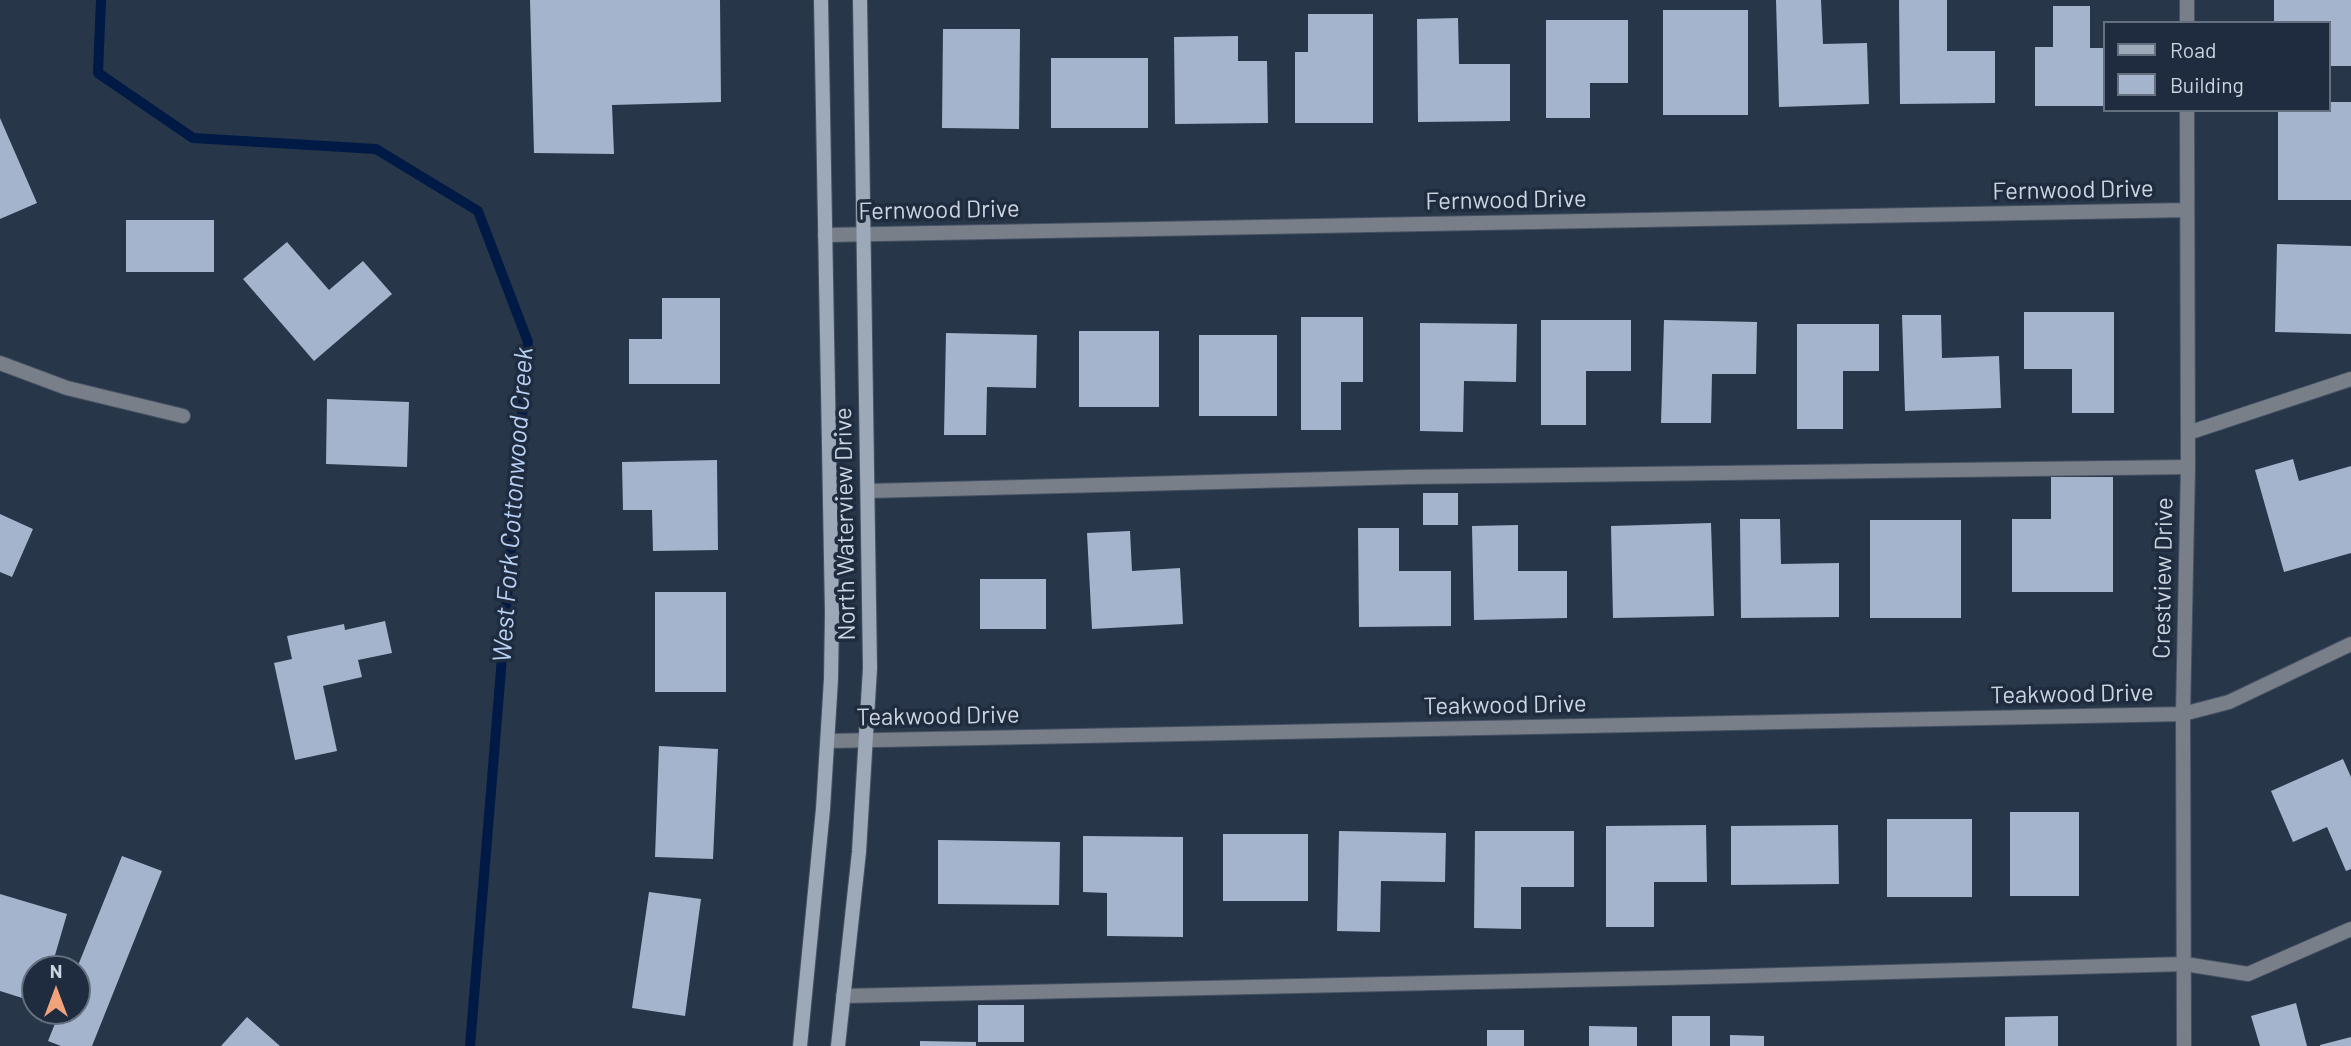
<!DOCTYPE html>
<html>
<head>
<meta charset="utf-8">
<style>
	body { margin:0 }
	#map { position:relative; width:2351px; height:1046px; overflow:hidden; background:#283649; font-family:Barlow,sans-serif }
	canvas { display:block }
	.legend { position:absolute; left:2103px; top:21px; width:228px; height:91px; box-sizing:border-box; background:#1f2b3e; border:2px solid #646f7f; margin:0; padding:9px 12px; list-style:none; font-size:21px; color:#ccd4e0 }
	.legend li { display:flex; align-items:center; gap:14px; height:35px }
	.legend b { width:35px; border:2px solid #646f7f }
	.north { position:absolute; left:21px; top:955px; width:70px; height:70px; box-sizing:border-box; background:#1f2b3e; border:2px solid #646f7f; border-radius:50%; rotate:0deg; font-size:19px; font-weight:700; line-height:28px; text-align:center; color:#ccd4e0 }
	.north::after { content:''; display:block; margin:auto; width:24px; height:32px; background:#f0a27a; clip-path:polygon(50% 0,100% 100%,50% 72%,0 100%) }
</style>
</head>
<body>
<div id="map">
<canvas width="2351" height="1046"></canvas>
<ul class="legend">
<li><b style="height:9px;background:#9da8b8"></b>Road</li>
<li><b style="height:19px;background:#a4b4cc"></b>Building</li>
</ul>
<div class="north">N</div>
</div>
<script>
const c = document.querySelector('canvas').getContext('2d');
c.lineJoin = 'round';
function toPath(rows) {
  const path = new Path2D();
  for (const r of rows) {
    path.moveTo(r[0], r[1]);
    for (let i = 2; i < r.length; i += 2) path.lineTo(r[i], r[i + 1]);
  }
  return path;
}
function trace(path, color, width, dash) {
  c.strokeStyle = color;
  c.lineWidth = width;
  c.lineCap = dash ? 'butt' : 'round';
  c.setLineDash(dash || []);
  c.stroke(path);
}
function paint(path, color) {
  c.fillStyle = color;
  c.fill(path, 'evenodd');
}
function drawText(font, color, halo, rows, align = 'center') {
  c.font = font + ' Barlow,sans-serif';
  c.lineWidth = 7;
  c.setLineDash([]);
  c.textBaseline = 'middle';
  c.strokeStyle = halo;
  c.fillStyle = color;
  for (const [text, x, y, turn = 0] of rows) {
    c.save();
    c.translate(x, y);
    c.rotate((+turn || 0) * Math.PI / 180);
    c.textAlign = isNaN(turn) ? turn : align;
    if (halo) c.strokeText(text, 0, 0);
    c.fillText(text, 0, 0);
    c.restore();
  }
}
const stream = toPath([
	[101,0,98,73,193,138,376,149,478,211,528,342,470,1046]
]);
const building = toPath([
	[530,0,720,0,721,102,612,105,614,154,534,153],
	[1776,0,1821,0,1823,44,1867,43,1869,104,1779,107],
	[1899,0,1947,0,1947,51,1995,51,1995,103,1900,104],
	[2274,0,2351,0,2351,66,2328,66,2328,23,2274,23],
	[2053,6,2090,6,2090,48,2104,48,2104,106,2035,106,2035,47,2053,47],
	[1663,10,1748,10,1748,115,1663,115],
	[1308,14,1373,14,1373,123,1295,123,1295,52,1308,52],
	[1458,18,1459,64,1510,64,1510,121,1418,122,1417,19],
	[1546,20,1628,20,1628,83,1590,83,1590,118,1546,118],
	[943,29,1020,29,1019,129,942,128],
	[1238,36,1238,61,1267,61,1268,123,1175,124,1174,37],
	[1051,58,1148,58,1148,128,1051,128],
	[2328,102,2351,102,2351,200,2278,200,2278,110,2328,110],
	[0,118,37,203,0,219],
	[126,220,214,220,214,272,126,272],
	[287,242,329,290,363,261,392,294,314,361,243,279],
	[2277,244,2351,246,2351,334,2275,332],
	[662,298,720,298,720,384,629,384,629,339,662,339],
	[2024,312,2114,312,2114,413,2072,413,2072,369,2024,369],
	[1902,315,1941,315,1942,358,1999,356,2001,408,1905,411],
	[1301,317,1363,317,1363,382,1341,382,1341,430,1301,430],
	[1541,320,1631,320,1631,371,1586,371,1586,425,1541,425],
	[1664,320,1757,322,1756,374,1712,374,1711,423,1661,423],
	[1420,323,1517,324,1516,382,1464,381,1463,432,1420,431],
	[1797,324,1879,324,1879,371,1843,371,1843,429,1797,429],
	[1079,331,1159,331,1159,407,1079,407],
	[946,333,1037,335,1036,388,987,387,986,435,944,435],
	[1199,335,1277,335,1277,416,1199,416],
	[327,399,409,402,407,467,326,464],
	[2293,459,2299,481,2351,466,2351,553,2284,572,2255,470],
	[717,460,718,550,653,551,652,510,623,510,622,462],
	[2051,477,2113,477,2113,592,2012,592,2012,519,2051,519],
	[1423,493,1458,493,1458,525,1423,525],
	[0,514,33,529,12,577,0,572],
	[1740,519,1780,519,1781,564,1839,563,1839,617,1741,618],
	[1870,520,1961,520,1961,618,1870,618],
	[1711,523,1714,616,1613,618,1611,526],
	[1518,525,1518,571,1567,571,1567,618,1474,620,1472,526],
	[1358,528,1399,528,1399,571,1451,571,1451,626,1359,627],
	[1130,531,1132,571,1180,568,1183,624,1092,629,1087,533],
	[980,579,1046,579,1046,629,980,629],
	[655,592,726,592,726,692,655,692],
	[385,621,392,653,358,660,362,677,323,686,337,751,295,760,274,663,292,659,287,636,344,624,345,630],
	[659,746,718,749,713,859,655,857],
	[2343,759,2351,777,2351,869,2346,871,2327,827,2293,842,2271,791],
	[2010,812,2079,812,2079,896,2010,896],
	[1887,819,1972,819,1972,897,1887,897],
	[1706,825,1707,882,1654,882,1654,927,1606,927,1606,826],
	[1838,825,1839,884,1731,885,1731,826],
	[1339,831,1446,833,1445,882,1381,881,1380,932,1337,931],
	[1475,831,1574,831,1574,887,1521,887,1521,929,1474,928],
	[1223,834,1308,834,1308,901,1223,901],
	[1083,836,1183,837,1183,937,1107,936,1107,893,1083,892],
	[938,840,1060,842,1059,905,938,904],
	[122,856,162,871,92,1046,61,1046,48,1041,60,1011,77,1011,77,968],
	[649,892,701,899,685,1016,632,1008],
	[0,894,67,914,51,969,35,969,35,1002,0,991],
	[2296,1003,2307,1046,2260,1046,2251,1016],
	[978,1005,1024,1005,1024,1042,978,1042],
	[1672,1016,1710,1016,1710,1046,1672,1046],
	[2058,1016,2058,1046,2005,1046,2005,1017],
	[247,1017,280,1046,221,1046],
	[1589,1026,1637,1027,1637,1046,1589,1046],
	[1487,1030,1524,1030,1524,1046,1487,1046],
	[1730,1035,1764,1036,1764,1046,1730,1046],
	[2351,1037,2351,1046,2320,1046,2320,1045],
	[920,1041,976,1042,976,1046,920,1046]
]);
const lane = toPath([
	[2188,433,2351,379],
	[868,491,1409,477,2188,467],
	[843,996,1705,977,2185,964,2248,974,2351,929]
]);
const street = toPath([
	[2187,0,2187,23],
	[825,235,2187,210],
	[0,363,67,388,183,416],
	[828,741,2183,714,2229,702,2351,644],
	[2184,1046,2183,714,2188,467,2187,110]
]);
const secondary = toPath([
	[800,1046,823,809,831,679,832,613,821,0],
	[838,1046,859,852,870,668,860,0]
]);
const streetNames = [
	["Fernwood Drive",2073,190,-1],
	["Fernwood Drive",1506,200,-1],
	["Fernwood Drive",939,210,-1],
	["North Waterview Drive",845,524,-91],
	["Crestview Drive",2163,578,-89],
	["Teakwood Drive",2072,694,-1],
	["Teakwood Drive",1505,705,-1],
	["Teakwood Drive",938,716,-1]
];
const waterNames = [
	["West Fork Cottonwood Creek",513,505,-86]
];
trace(stream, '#001a46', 10);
paint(building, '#a4b4cc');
trace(lane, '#465264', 16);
trace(street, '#465264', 16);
trace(secondary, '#465264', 16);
trace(lane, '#787f89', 14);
trace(street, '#787f89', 14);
trace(secondary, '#9da8b8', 14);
drawText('24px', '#ccd4e0', '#1f2b3e', streetNames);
drawText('italic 26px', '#b8d0f4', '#1f2b3e', waterNames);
</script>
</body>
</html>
